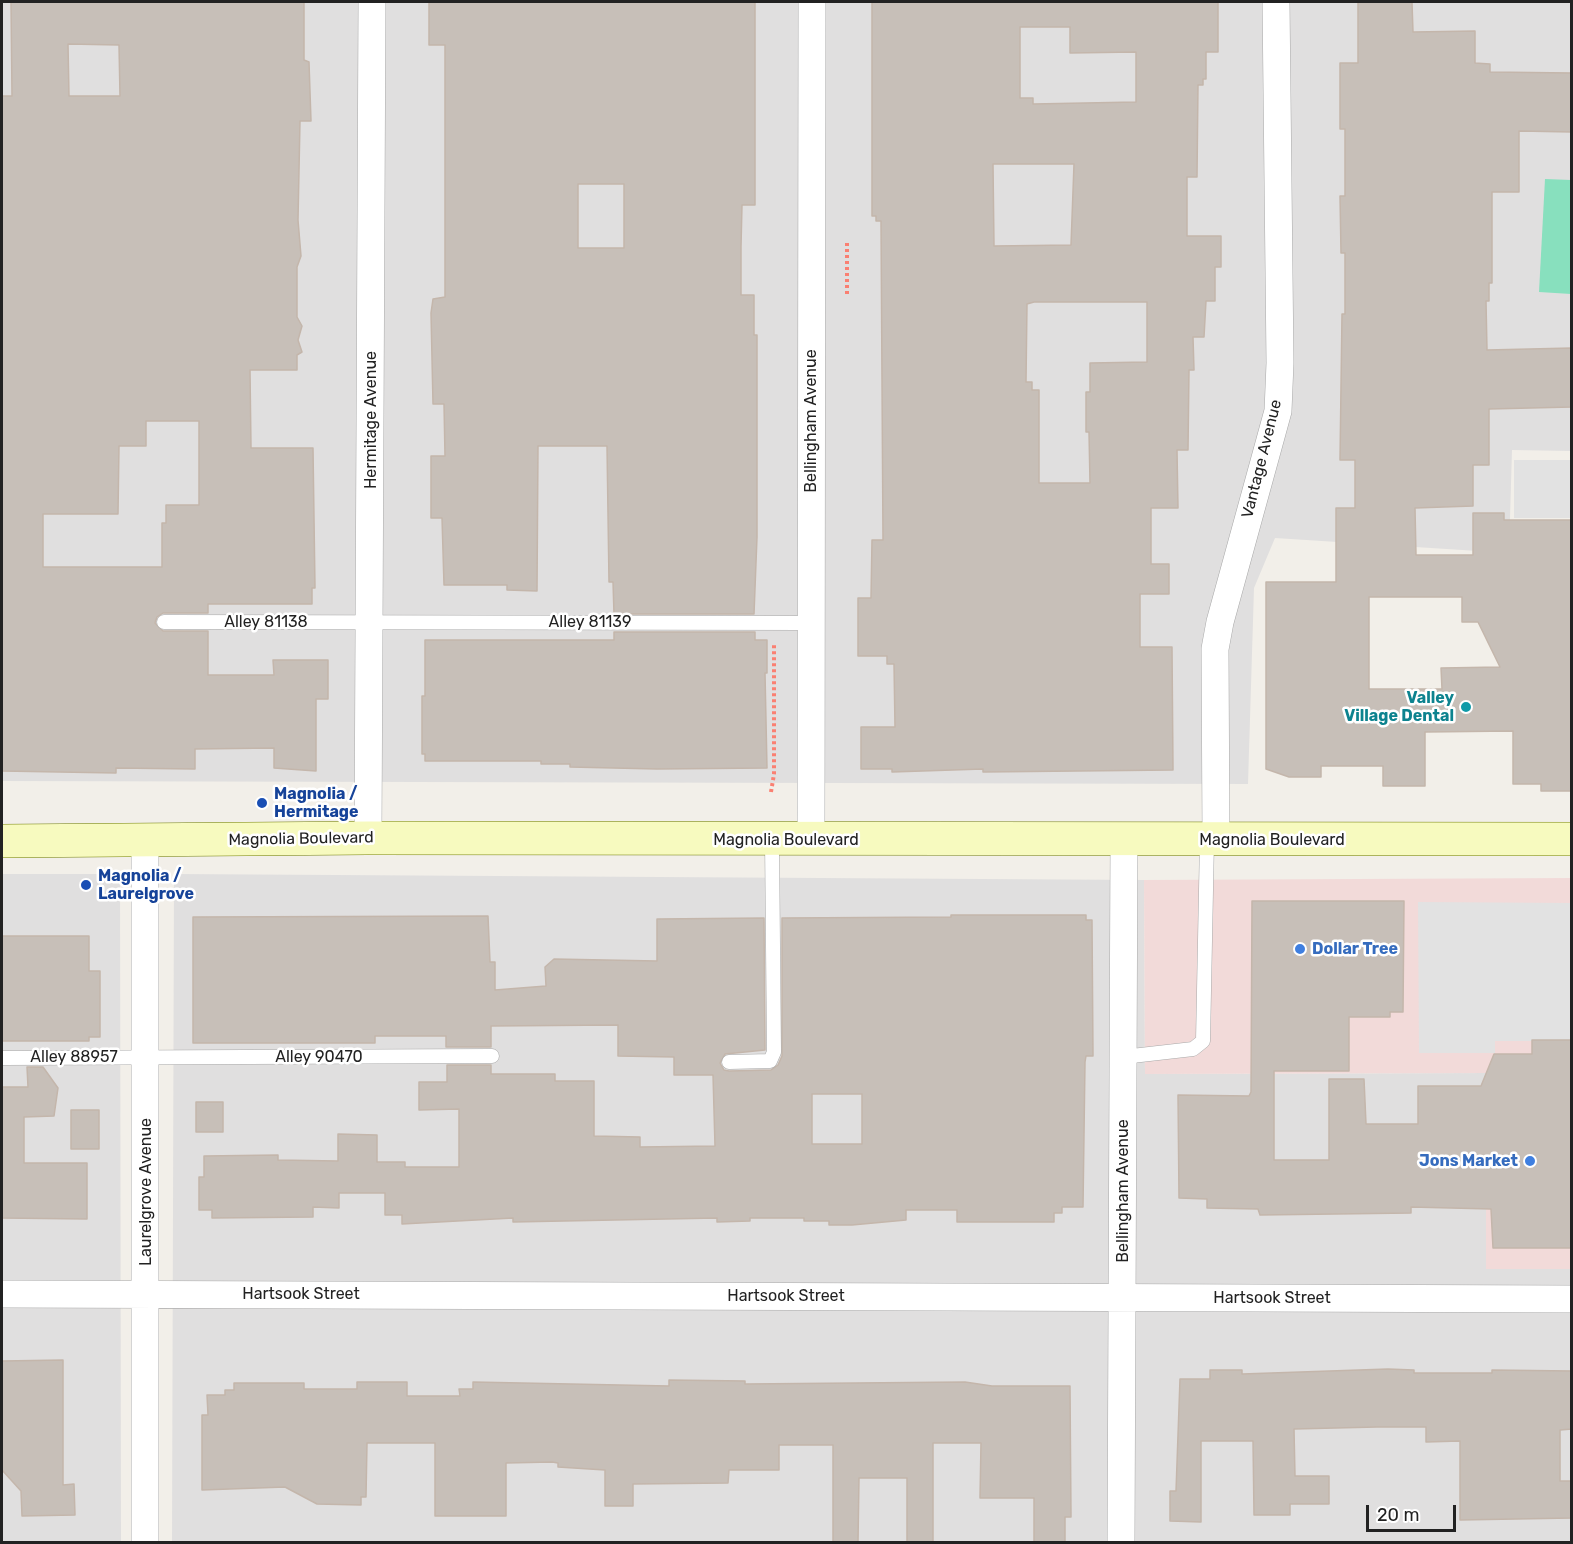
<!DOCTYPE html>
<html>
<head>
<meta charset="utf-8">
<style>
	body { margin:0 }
	#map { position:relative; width:1573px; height:1544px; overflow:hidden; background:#f2efe9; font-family:Rubik,sans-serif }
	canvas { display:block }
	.frame { position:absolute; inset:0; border:3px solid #222; pointer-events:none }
	.scale { position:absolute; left:1366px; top:1505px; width:90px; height:27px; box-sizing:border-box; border:3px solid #222; border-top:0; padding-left:8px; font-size:18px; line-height:21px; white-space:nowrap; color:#222; -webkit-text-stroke:4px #fff; paint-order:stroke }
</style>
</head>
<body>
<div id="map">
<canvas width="1573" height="1544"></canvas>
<div class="frame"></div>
<div class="scale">20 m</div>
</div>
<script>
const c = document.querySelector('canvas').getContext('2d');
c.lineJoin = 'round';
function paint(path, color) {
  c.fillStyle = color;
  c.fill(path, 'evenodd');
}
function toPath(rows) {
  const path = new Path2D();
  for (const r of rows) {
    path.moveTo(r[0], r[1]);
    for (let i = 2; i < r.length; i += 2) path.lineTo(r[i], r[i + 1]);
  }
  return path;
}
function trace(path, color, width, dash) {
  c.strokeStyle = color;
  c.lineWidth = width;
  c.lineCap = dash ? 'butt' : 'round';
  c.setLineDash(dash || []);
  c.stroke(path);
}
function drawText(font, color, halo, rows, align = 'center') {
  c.font = font + ' Rubik,sans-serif';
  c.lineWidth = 5;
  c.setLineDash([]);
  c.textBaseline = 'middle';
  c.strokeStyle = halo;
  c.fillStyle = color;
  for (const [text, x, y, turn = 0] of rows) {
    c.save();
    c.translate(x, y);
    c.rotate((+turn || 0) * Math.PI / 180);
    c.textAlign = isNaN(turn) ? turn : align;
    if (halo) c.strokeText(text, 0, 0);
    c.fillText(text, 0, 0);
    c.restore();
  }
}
const residential = toPath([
	[2,2,1571,2,1571,451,1512,450,1509,553,1275,538,1254,588,1248,784,2,781],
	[2,874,120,874,121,1542,2,1542],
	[174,874,1144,880,1145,1074,1486,1073,1486,1269,1571,1269,1571,1542,172,1542]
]);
const commercial = toPath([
	[1571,878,1571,1269,1486,1269,1486,1073,1145,1074,1144,880]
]);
const pitch = toPath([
	[1545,179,1571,180,1571,294,1539,292]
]);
const parking = toPath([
	[1514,460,1571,460,1571,518,1514,518],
	[1418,902,1571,903,1571,1041,1495,1041,1495,1053,1419,1053]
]);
const building = toPath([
	[11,2,304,2,304,60,309,62,311,121,300,121,298,220,301,256,297,267,297,317,302,326,298,340,302,352,297,355,297,370,250,370,251,448,313,448,315,588,312,588,312,604,208,604,208,613,163,613,157,617,155,623,163,631,208,631,208,675,274,675,273,660,328,660,328,699,316,699,316,771,274,768,274,748,195,749,195,769,116,768,116,773,2,771,2,96,12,96,11,2],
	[68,44,119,45,120,96,69,96,68,44],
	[146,421,199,421,199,505,166,505,166,523,162,523,162,567,43,567,43,514,118,514,119,446,146,446,146,421],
	[429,2,755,2,755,205,742,205,741,247,741,295,754,295,754,335,757,335,757,537,754,614,614,614,613,582,609,582,607,446,538,446,537,591,507,590,507,585,444,585,442,518,431,518,431,456,445,456,444,404,433,404,431,313,433,299,445,297,445,45,429,45,429,2],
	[578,184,624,184,624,248,578,248,578,184],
	[872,2,1218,2,1218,52,1206,52,1206,79,1203,79,1203,85,1198,85,1197,177,1187,177,1187,236,1221,236,1221,267,1215,267,1215,301,1206,301,1204,337,1193,337,1194,370,1189,370,1188,450,1177,450,1178,508,1151,508,1151,564,1169,564,1169,594,1140,594,1140,647,1172,647,1173,770,983,772,983,769,892,772,892,769,861,769,861,727,895,727,894,664,887,664,887,656,858,656,858,598,871,598,872,540,883,540,881,221,876,221,876,216,872,216,872,2],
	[1020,27,1070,27,1070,53,1136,52,1136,102,1033,104,1033,98,1020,98,1020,27],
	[993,164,1074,164,1071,245,994,246,993,164],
	[1034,302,1147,302,1147,362,1090,363,1090,392,1086,392,1086,432,1089,432,1090,483,1039,483,1039,390,1032,390,1032,382,1026,382,1027,304,1034,302],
	[1358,2,1412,2,1413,32,1475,31,1475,63,1490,64,1490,72,1572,73,1572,132,1519,131,1519,192,1492,192,1492,283,1489,283,1489,301,1486,301,1487,350,1572,348,1572,407,1489,409,1489,465,1473,465,1473,506,1415,508,1416,555,1473,555,1473,513,1504,513,1504,520,1572,520,1572,791,1541,791,1541,784,1513,784,1513,731,1425,732,1425,786,1383,786,1383,766,1321,766,1321,777,1289,777,1266,769,1266,582,1336,582,1336,508,1355,508,1355,460,1340,460,1342,314,1345,314,1345,253,1341,253,1340,196,1345,196,1345,129,1340,129,1340,63,1358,63,1358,2],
	[1369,597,1462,597,1462,622,1478,622,1500,667,1441,668,1442,689,1369,689,1369,597],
	[614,632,755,632,755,640,767,640,767,673,765,673,767,768,657,769,570,767,570,764,541,764,541,761,425,761,425,754,422,754,422,696,425,696,425,640,614,640,614,632],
	[1252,901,1404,901,1403,1012,1390,1012,1390,1017,1349,1017,1349,1071,1274,1071,1274,1160,1329,1160,1329,1079,1364,1079,1366,1124,1418,1124,1418,1086,1481,1086,1494,1054,1532,1054,1532,1040,1572,1040,1572,1248,1493,1248,1491,1209,1411,1207,1411,1213,1260,1215,1258,1209,1207,1208,1207,1199,1179,1198,1178,1095,1249,1096,1251,1092,1252,901],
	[951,915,1086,915,1086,920,1092,920,1093,1056,1086,1056,1085,1062,1083,1207,1062,1207,1062,1213,1054,1213,1054,1222,957,1222,957,1210,906,1210,906,1220,852,1225,829,1225,829,1221,804,1221,804,1218,750,1218,750,1221,717,1222,717,1218,513,1222,513,1218,402,1224,402,1215,385,1215,385,1193,339,1193,339,1208,313,1207,313,1217,212,1218,212,1210,199,1210,199,1177,204,1177,204,1156,278,1155,278,1160,338,1161,338,1134,377,1135,377,1162,405,1162,405,1167,459,1167,459,1109,419,1110,419,1082,447,1082,447,1065,491,1065,491,1074,555,1074,555,1081,594,1081,594,1136,640,1137,640,1147,715,1146,713,1075,674,1075,674,1057,618,1056,618,1025,491,1026,491,1047,446,1047,446,1036,375,1036,375,1043,193,1043,193,917,488,916,490,962,495,962,495,990,546,986,545,967,554,959,657,961,657,919,764,918,765,1050,725,1054,720,1063,724,1070,729,1071,771,1070,778,1065,782,1056,782,918,951,917,951,915],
	[812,1094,862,1094,862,1144,812,1144,812,1094],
	[2,936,89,936,89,971,100,971,100,1037,89,1037,89,1041,2,1041,2,936],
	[27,1067,43,1067,58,1088,54,1116,24,1117,24,1163,87,1163,87,1219,2,1218,2,1087,28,1087,27,1067],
	[196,1102,223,1102,223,1132,196,1132,196,1102],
	[71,1110,99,1110,99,1149,71,1149,71,1110],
	[63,1360,63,1485,74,1484,75,1515,22,1516,21,1491,2,1470,2,1361,63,1360],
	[1388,1369,1414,1370,1414,1373,1492,1373,1492,1370,1572,1371,1572,1429,1560,1430,1560,1481,1572,1481,1572,1518,1460,1520,1460,1441,1426,1442,1426,1427,1377,1427,1294,1429,1295,1476,1329,1476,1329,1504,1290,1504,1290,1515,1254,1515,1253,1441,1201,1441,1201,1522,1170,1521,1170,1491,1176,1491,1180,1379,1210,1379,1210,1370,1242,1370,1242,1374,1388,1369],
	[669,1380,745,1381,745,1384,965,1382,992,1386,1070,1386,1071,1517,1065,1517,1065,1542,1034,1542,1034,1498,980,1498,981,1443,933,1443,933,1542,907,1542,907,1478,859,1478,858,1542,833,1542,833,1445,779,1445,779,1470,729,1470,728,1483,633,1484,633,1506,605,1506,605,1470,558,1467,558,1463,552,1462,506,1463,506,1516,435,1516,435,1443,367,1443,366,1497,361,1497,361,1505,317,1504,285,1487,202,1490,202,1415,208,1415,207,1395,225,1395,225,1390,234,1390,234,1383,304,1383,304,1389,357,1389,357,1382,407,1382,407,1396,460,1396,459,1389,473,1389,473,1382,669,1386,669,1380]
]);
const path = toPath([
	[847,243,847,295],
	[771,792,774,774,774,643]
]);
const service = toPath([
	[164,622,811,623],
	[1123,1057,1193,1049,1203,1041,1207,840],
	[2,1058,492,1056],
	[729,1062,770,1061,774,1052,772,840]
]);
const minor = toPath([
	[368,838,372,2],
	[811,840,812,2],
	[1216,840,1215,649,1220,622,1278,411,1280,363,1276,2],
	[145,841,145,1542],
	[2,1294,1572,1299],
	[1121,1542,1124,840]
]);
const secondary = toPath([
	[2,841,368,838,1572,839]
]);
const markers = [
	[1466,707,6,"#0f9aa8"],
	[262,803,6,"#1a4fb4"],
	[86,885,6,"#1a4fb4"],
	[1300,949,6,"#3f7fe0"],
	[1530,1161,6,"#3f7fe0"]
];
const streetNames = [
	["Hermitage Avenue",371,420,-90],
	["Bellingham Avenue",811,421,-90],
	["Vantage Avenue",1262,459,-76],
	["Alley 81138",266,622],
	["Alley 81139",590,622],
	["Magnolia Boulevard",301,839,-1],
	["Magnolia Boulevard",786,840],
	["Magnolia Boulevard",1272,840],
	["Alley 88957",74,1057],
	["Alley 90470",319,1057],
	["Bellingham Avenue",1123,1191,-90],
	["Laurelgrove Avenue",146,1192,-90],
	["Hartsook Street",301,1294],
	["Hartsook Street",786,1296],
	["Hartsook Street",1272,1298]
];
const cultureNames = [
	["Valley",1454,698],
	["Village Dental",1454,716]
];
const transitNames = [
	["Magnolia /",274,794],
	["Hermitage",274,812],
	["Magnolia /",98,876],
	["Laurelgrove",98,894]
];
const shopNames = [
	["Dollar Tree",1312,949],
	["Jons Market",1518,1161,"right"]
];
paint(residential, '#e0dfdf');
paint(commercial, '#f2dad9');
paint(pitch, '#88e0be');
paint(parking, '#e2e2e2');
paint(building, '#c7bfb8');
trace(building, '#c4b6ab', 1.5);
trace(service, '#a9a9a9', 15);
trace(minor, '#a9a9a9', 28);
trace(secondary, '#707d05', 34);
trace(path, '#fa8072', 4, [3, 3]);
trace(service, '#fff', 14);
trace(minor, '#fff', 27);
trace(secondary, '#f7fabf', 33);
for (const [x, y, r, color] of markers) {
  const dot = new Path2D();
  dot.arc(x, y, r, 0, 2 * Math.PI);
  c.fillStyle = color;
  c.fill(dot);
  trace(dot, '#fff', 2);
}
drawText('16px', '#222', '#fff', streetNames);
drawText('bold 16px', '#0d838f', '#fff', cultureNames, 'right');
drawText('bold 16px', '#164399', '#fff', transitNames, 'left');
drawText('bold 16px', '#366cbe', '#fff', shopNames, 'left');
</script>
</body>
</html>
